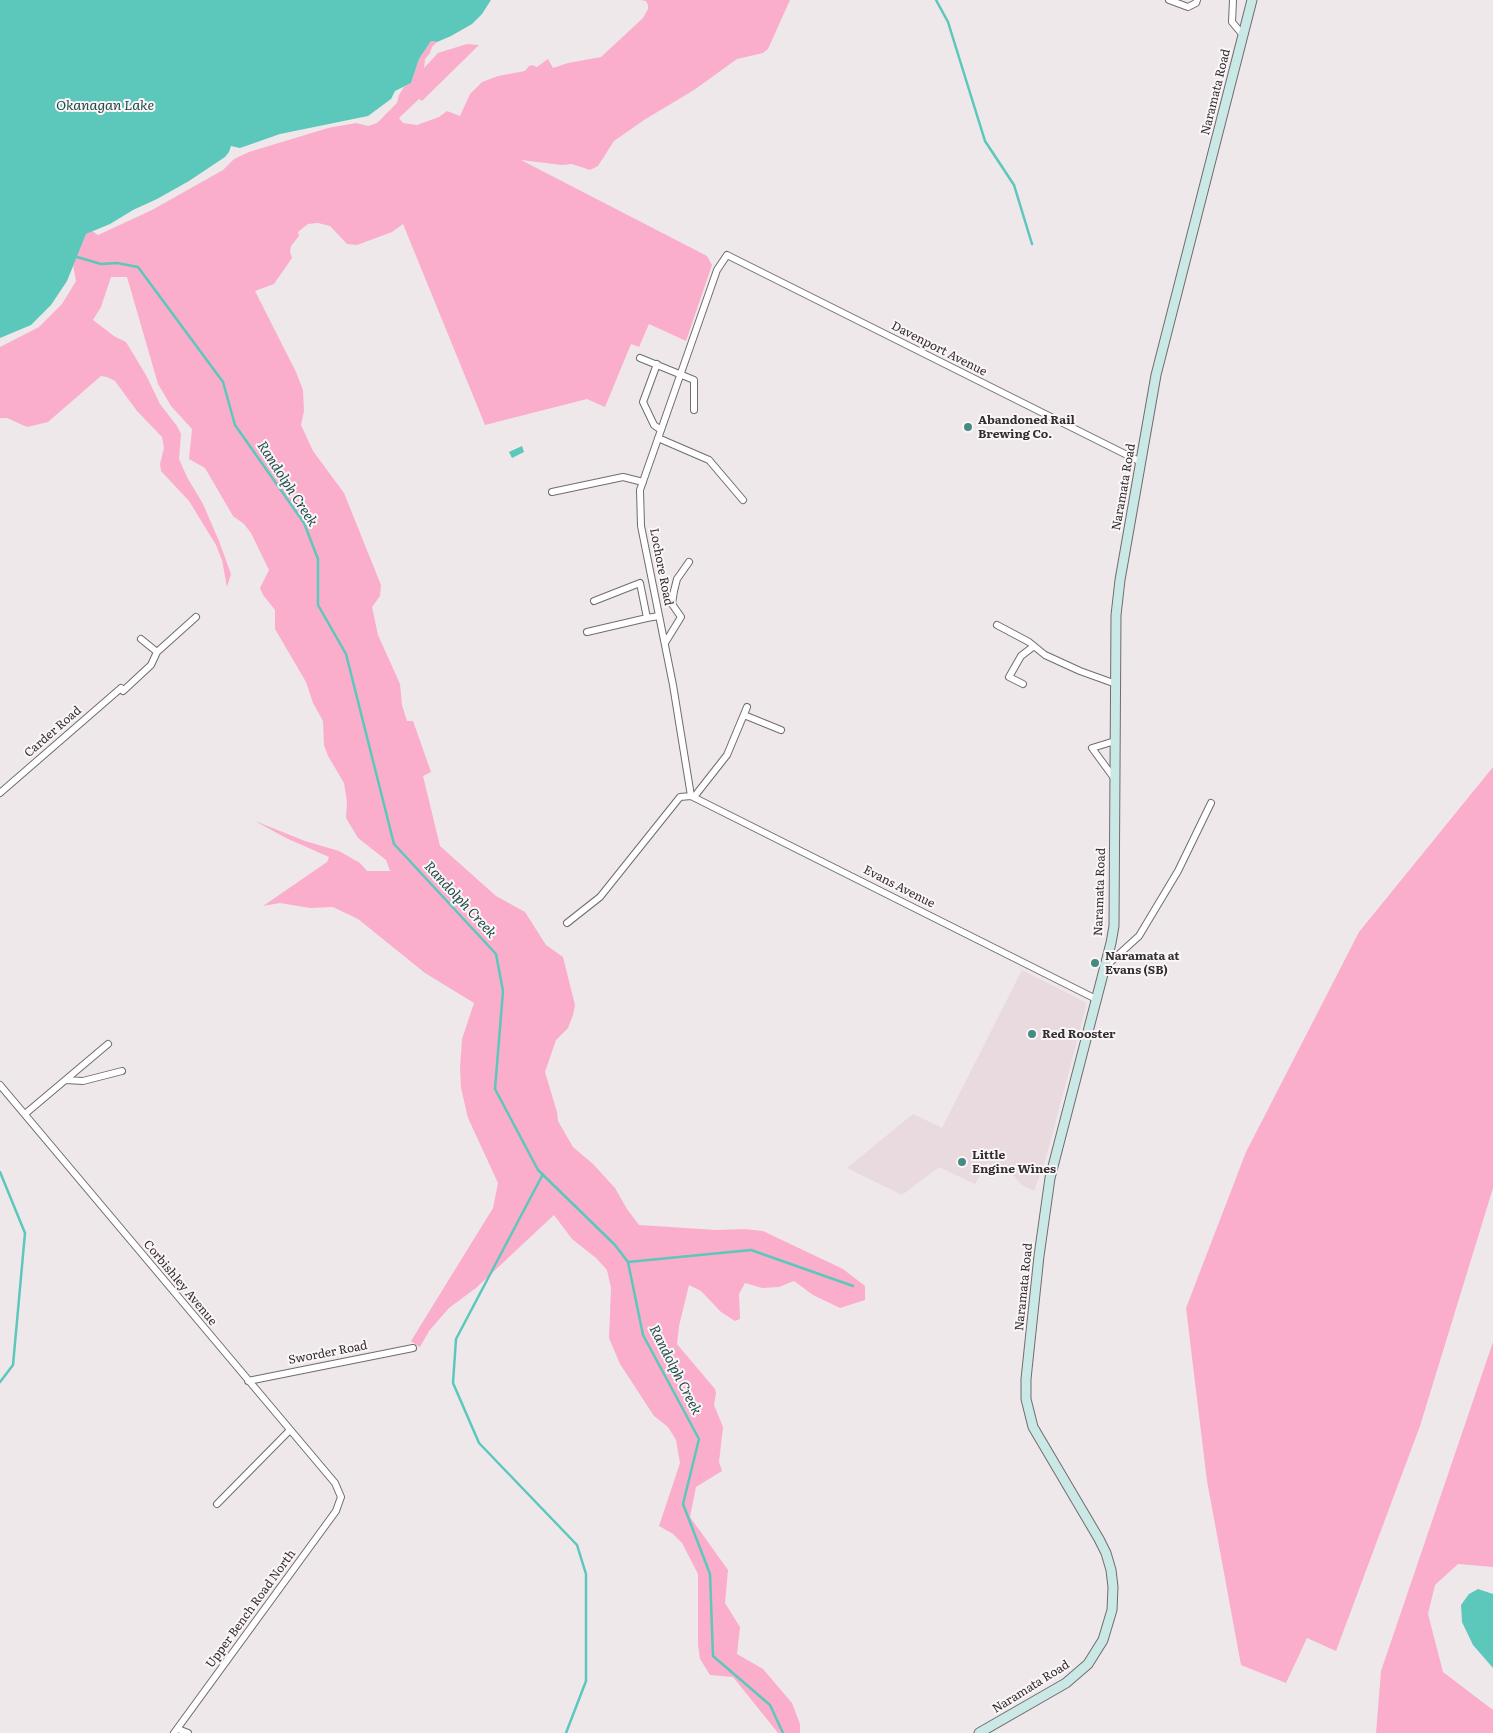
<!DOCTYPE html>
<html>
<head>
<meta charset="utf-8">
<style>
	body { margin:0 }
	canvas { display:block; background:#eee8ea }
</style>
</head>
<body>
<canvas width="1493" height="1733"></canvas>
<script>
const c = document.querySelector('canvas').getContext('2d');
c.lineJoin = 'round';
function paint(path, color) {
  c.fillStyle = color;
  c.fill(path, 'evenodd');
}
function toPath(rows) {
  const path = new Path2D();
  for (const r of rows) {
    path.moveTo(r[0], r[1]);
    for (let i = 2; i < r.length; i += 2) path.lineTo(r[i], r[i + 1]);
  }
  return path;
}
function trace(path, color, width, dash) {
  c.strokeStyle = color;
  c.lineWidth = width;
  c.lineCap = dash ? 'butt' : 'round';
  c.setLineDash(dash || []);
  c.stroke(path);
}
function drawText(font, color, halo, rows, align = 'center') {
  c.font = font + ' Literata,serif';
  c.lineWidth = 4;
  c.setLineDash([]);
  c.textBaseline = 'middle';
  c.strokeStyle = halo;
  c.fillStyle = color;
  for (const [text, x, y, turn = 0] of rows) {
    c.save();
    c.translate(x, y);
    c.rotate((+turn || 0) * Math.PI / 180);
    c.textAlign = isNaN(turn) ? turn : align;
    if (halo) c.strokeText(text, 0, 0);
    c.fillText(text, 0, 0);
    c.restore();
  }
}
const built = toPath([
	[1022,970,1085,1002,1086,1007,1042,1173,1039,1177,1034,1191,1022,1185,1014,1176,987,1163,975,1184,939,1167,902,1195,847,1168,913,1114,942,1128]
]);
const green = toPath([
	[640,0,790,0,768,49,763,53,737,59,694,90,644,120,614,141,598,166,590,170,572,164,562,165,521,160,707,256,712,265,686,341,649,324,639,347,631,344,605,407,587,399,485,425,403,224,392,232,357,245,347,244,330,226,318,223,308,224,298,232,299,236,291,246,290,252,292,258,274,284,255,291,296,372,303,390,304,411,301,425,313,451,344,493,381,585,380,596,372,607,378,635,400,684,402,705,407,721,413,721,431,772,423,776,440,846,496,896,525,912,546,945,563,957,575,1005,573,1015,568,1028,556,1040,545,1072,557,1112,558,1121,573,1147,593,1164,615,1188,627,1209,639,1225,717,1230,744,1229,763,1231,843,1269,865,1286,865,1300,840,1308,813,1295,794,1281,779,1287,762,1288,745,1283,739,1294,740,1319,735,1321,721,1312,701,1291,689,1285,679,1326,677,1344,715,1389,716,1393,714,1405,723,1427,719,1462,722,1471,696,1487,690,1517,728,1570,725,1603,740,1627,737,1654,763,1669,792,1703,800,1724,800,1733,778,1733,733,1677,710,1675,700,1659,698,1645,698,1574,682,1543,673,1534,659,1526,680,1463,676,1440,668,1427,654,1416,620,1364,609,1338,611,1288,607,1270,596,1258,572,1239,554,1215,476,1288,449,1308,429,1331,420,1347,411,1341,493,1208,498,1183,468,1118,461,1088,460,1068,462,1039,474,1003,425,973,358,919,333,907,310,908,280,903,263,906,327,862,329,857,286,838,255,821,305,841,339,851,360,863,367,871,390,871,386,860,358,838,346,818,347,802,344,783,328,756,324,745,323,721,313,703,306,682,275,629,275,610,263,595,260,588,269,570,251,533,244,524,233,516,205,468,189,459,192,429,171,406,158,384,127,277,111,277,101,307,93,320,114,336,126,342,146,375,160,404,177,426,181,434,179,459,187,477,203,504,219,541,231,574,227,587,222,560,216,545,189,501,161,471,160,464,164,448,162,437,137,411,115,381,107,377,101,376,48,422,27,427,7,418,0,418,0,347,39,327,62,304,76,281,73,265,86,234,92,231,98,235,152,210,223,170,234,159,249,152,328,128,356,123,368,126,377,123,397,103,399,95,404,87,411,83,419,59,431,41,437,42,432,47,430,53,425,59,424,68,438,53,467,44,479,45,422,101,419,99,399,118,403,123,417,125,439,117,447,111,460,116,470,94,482,82,498,76,525,71,529,66,532,65,537,67,548,59,553,68,568,63,601,57,643,18,648,9,648,5,646,1],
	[1493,767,1493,1188,1420,1426,1336,1651,1307,1638,1286,1683,1241,1665,1207,1481,1186,1308,1246,1152,1359,932],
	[1493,1342,1493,1567,1458,1564,1435,1585,1428,1614,1443,1672,1493,1710,1493,1733,1376,1733,1381,1671]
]);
const water = toPath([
	[0,0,491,0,482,14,472,24,451,36,437,42,431,41,419,59,411,83,395,91,391,99,368,116,280,134,240,148,231,146,229,152,225,157,189,181,157,199,133,210,110,224,86,234,67,281,51,305,31,325,0,338],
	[522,446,524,452,512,458,509,452],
	[1478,1589,1493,1594,1493,1668,1473,1645,1462,1622,1461,1605,1469,1594]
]);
const stream = toPath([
	[936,0,948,22,985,141,1014,185,1032,244],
	[77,257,101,264,117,263,138,267,223,382,235,425,304,523,318,559,318,605,346,654,394,844,496,954,503,991,495,1089,538,1170,615,1245,628,1262,643,1335,699,1439,683,1504,710,1574,713,1656,770,1705,783,1733],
	[0,1172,25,1233,13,1365,0,1382],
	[543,1174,456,1339,453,1383,479,1443,577,1545,586,1574,586,1681,566,1733],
	[628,1262,751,1250,853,1286]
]);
const minor = toPath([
	[1169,0,1188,7,1196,3,1197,0],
	[1233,0,1232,22,1243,35],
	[640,358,694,380,694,410],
	[657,364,643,402,654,425,661,430],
	[658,438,709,460,743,500],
	[552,492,623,477,643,482],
	[594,601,640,583,647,618,659,616],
	[997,625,1029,642,1045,655,1080,671,1116,684],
	[587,632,647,618],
	[665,643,681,617,672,604,674,591,677,579,689,562],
	[157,652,196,617],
	[1023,684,1009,677,1021,656,1034,646],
	[123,691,151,665,157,652,141,639],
	[744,715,781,730],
	[1114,778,1092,748,1115,741],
	[0,793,121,688],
	[691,796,1096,999],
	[694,797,727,755,747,707],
	[567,923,600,897,680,797,691,796,673,685,641,526,640,490,717,270,727,255,1141,462],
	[1106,966,1139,936,1178,871,1211,803],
	[66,1080,83,1081,122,1071],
	[0,1085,335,1483,341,1497,336,1511,174,1733],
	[25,1114,108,1044],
	[248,1381,413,1348],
	[217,1504,290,1430],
	[178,1729,188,1733]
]);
const secondary = toPath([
	[979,1733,1066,1683,1088,1664,1103,1640,1112,1610,1113,1587,1111,1570,1106,1553,1099,1539,1033,1427,1026,1399,1026,1379,1039,1256,1050,1178,1111,943,1114,926,1116,615,1120,580,1156,375,1252,0]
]);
const markers = [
	[968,427,5,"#458b83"],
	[1095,963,5,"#458b83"],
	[1032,1034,5,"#458b83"],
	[962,1162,5,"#458b83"]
];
const streetNames = [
	["Naramata Road",1216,92,-76],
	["Davenport Avenue",939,349,27],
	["Naramata Road",1124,487,-80],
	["Lochore Road",661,567,79],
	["Carder Road",53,732,-41],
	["Evans Avenue",899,887,27],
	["Naramata Road",1100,892,-88],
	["Corbishley Avenue",180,1283,50],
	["Naramata Road",1024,1287,-84],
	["Sworder Road",328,1353,-11],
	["Upper Bench Road North",251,1609,-54],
	["Naramata Road",1031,1687,-32]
];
const poiNames = [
	["Abandoned Rail",978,420],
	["Brewing Co.",978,434],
	["Naramata at",1105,956],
	["Evans (SB)",1105,970],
	["Red Rooster",1042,1034],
	["Little",972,1155],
	["Engine Wines",972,1169]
];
const waterNames = [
	["Okanagan Lake",105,106],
	["Randolph Creek",287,484,57],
	["Randolph Creek",460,900,47],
	["Randolph Creek",675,1370,63]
];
paint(built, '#e8dadf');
paint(green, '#fbaecc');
paint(water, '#5cc7bb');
trace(stream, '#5cc7bb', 2.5);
trace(minor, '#716c6e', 8);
trace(secondary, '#716c6e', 11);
trace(minor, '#fff', 6);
trace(secondary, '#cae8e5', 9);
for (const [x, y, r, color] of markers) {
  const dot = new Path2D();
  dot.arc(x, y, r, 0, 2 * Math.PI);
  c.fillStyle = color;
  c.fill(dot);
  trace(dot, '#fcf5f8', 2);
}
drawText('12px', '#312f30', '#fcf5f8', streetNames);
drawText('bold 12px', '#312f30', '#fcf5f8', poiNames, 'left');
drawText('italic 14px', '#1e4d48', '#fcf5f8', waterNames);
</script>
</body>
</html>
